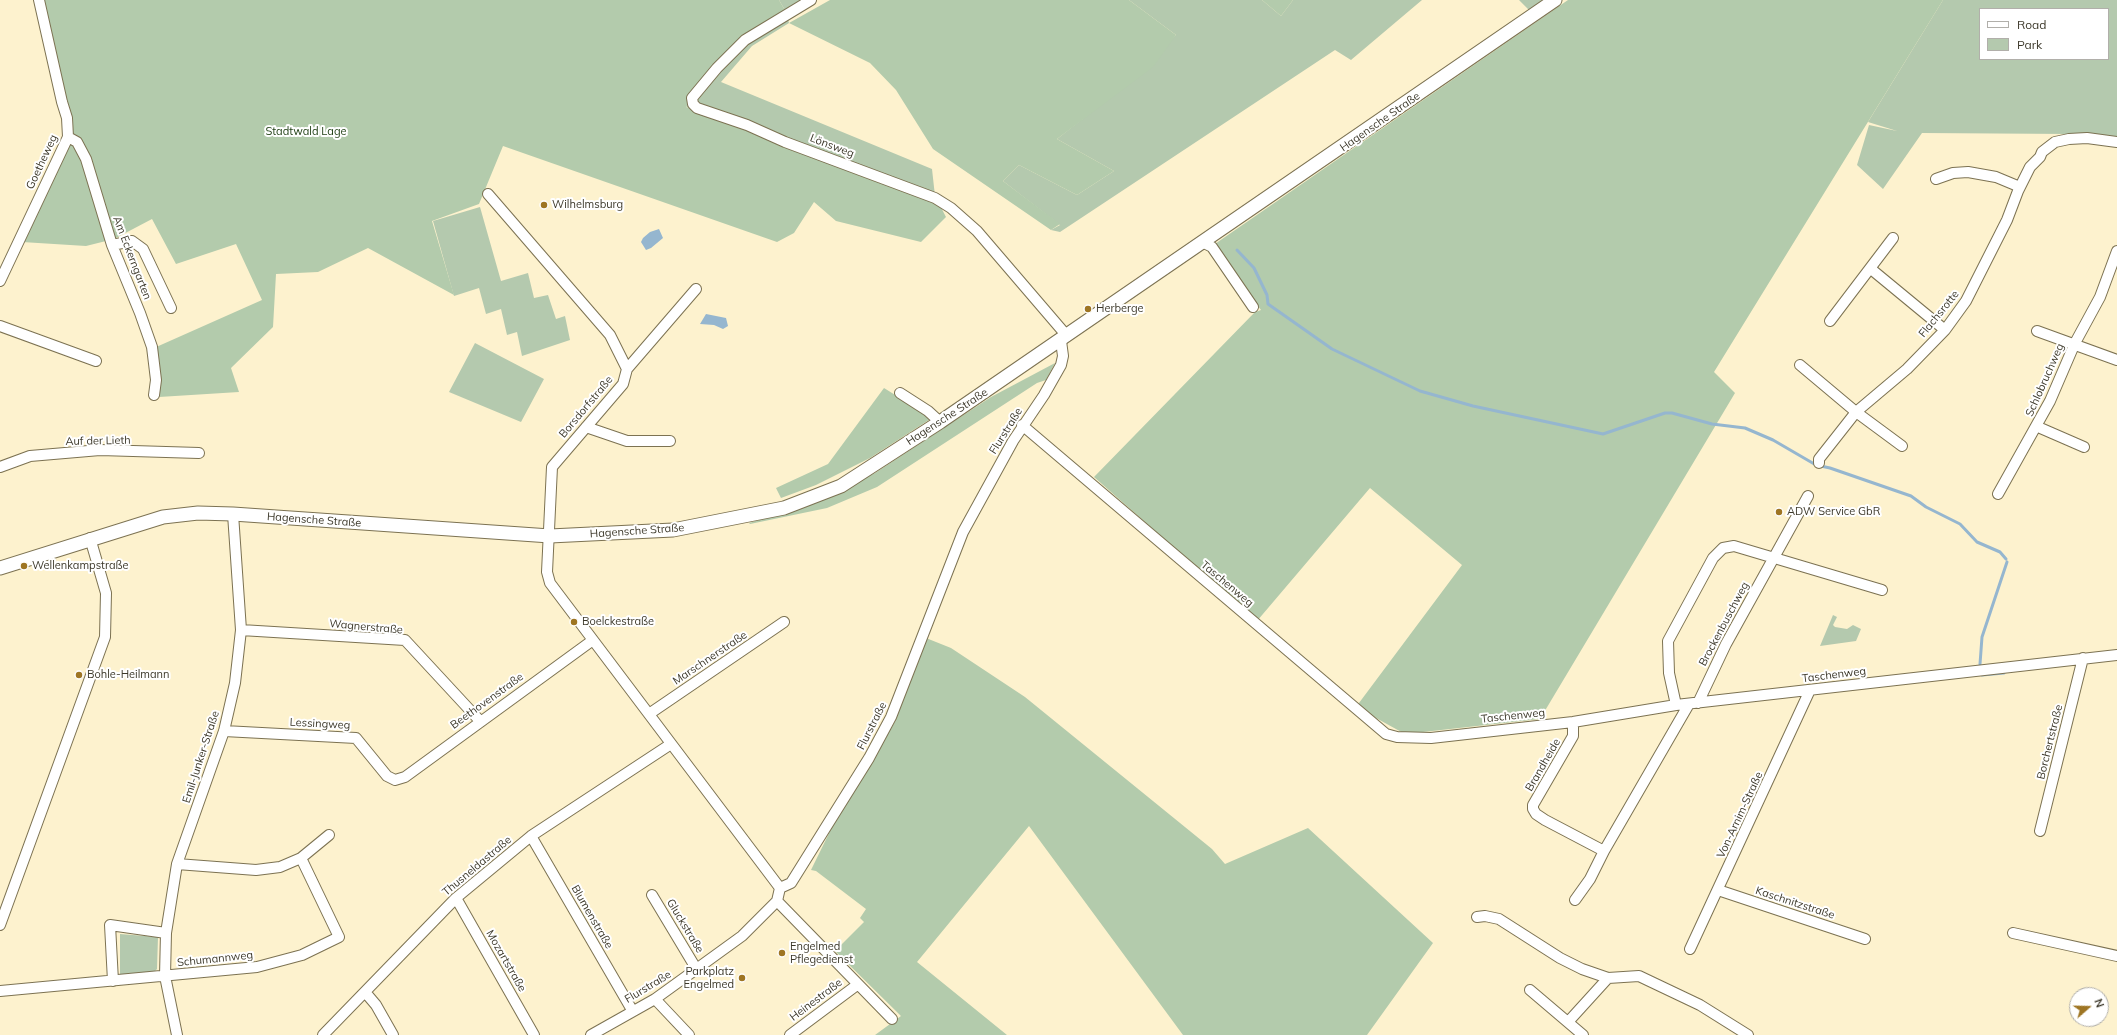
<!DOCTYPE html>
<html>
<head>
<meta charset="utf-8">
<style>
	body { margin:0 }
	#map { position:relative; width:2117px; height:1035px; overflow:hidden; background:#fdf2ce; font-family:Mulish,sans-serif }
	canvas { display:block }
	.legend { position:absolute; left:1979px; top:8px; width:130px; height:52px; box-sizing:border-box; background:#fff; border:1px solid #b1afaa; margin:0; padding:5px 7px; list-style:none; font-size:12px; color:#3c382a }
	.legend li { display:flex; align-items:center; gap:8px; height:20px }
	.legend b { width:20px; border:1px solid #b1afaa }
	.north { position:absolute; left:2069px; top:987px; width:40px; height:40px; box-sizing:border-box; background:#fff; border:1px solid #b1afaa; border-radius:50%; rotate:70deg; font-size:11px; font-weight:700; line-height:16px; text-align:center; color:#3c382a }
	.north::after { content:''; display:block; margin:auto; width:14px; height:18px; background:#9e7523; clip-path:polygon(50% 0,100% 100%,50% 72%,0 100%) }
</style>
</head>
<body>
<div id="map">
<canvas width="2117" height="1035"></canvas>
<ul class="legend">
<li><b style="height:5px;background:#fff"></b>Road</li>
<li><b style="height:11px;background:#b4c9ae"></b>Park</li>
</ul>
<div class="north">N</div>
</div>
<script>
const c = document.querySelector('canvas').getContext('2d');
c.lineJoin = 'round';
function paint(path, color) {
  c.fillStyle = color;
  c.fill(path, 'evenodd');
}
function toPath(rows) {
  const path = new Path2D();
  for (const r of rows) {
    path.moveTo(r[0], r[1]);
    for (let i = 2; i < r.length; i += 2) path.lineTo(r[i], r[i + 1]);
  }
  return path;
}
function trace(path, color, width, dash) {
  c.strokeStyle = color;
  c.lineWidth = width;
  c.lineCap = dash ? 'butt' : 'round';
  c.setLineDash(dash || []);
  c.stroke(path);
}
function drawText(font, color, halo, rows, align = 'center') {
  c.font = font + ' Mulish,sans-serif';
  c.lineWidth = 4;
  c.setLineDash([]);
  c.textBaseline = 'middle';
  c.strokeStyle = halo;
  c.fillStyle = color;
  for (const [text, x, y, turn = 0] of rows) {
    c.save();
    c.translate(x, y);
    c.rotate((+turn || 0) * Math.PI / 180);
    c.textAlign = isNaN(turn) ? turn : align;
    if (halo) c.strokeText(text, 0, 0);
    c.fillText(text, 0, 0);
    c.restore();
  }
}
const green = toPath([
	[779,0,807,0,786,11,789,23,752,46,721,82,932,169,935,196,686,107,742,35,786,12],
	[1129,0,1262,0,1281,16,1293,0,1422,0,1351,60,1335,50,1060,232,1051,230,1060,225,1003,181,1019,165,1077,195,1114,171,1057,139,1094,110,1176,35],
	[1519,0,1546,0,1530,11],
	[1943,0,2117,0,2117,138,2070,134,1922,133,1883,189,1857,165,1869,125,1897,131,1868,122],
	[1980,9,2108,9,2108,59,1980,59],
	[480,207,501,281,528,273,534,298,548,295,556,319,565,316,570,340,522,356,517,332,507,335,501,309,486,314,479,288,454,296,433,221],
	[475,343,544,379,521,422,449,392],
	[1833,615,1837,617,1833,625,1835,627,1847,629,1853,625,1861,629,1856,641,1820,646],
	[120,934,158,937,157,969,151,975,120,975]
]);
const forest = toPath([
	[43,0,779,0,786,12,742,35,686,107,935,196,946,217,921,242,836,221,814,202,794,233,777,242,503,146,479,204,432,221,454,295,368,248,318,272,276,274,273,327,231,368,239,392,159,397,154,348,262,300,236,244,176,264,152,219,114,239,86,246,22,242,73,134,68,105],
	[830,0,1129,0,1176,35,1153,67,1057,139,1114,171,1077,195,1019,165,1003,181,1060,224,1051,230,933,149,896,90,870,63,789,23],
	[1262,0,1293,0,1281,16],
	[1568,0,1943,0,1714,372,1735,393,1540,719,1405,734,1356,707,1462,565,1370,488,1257,621,1094,477,1255,312,1261,310,1212,246],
	[1055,363,1046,380,1037,383,877,487,827,508,750,524,749,523,800,508,834,494,875,473,991,397],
	[884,388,932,418,870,458,816,485,781,498,776,488,828,464],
	[926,638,951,648,1025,697,1212,849,1225,864,1308,828,1433,943,1367,1035,1183,1035,1029,826,917,962,1007,1035,875,1035,901,1016,835,951,864,922,860,918,866,909,816,871,811,870,836,819,895,722]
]);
const water = toPath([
	[659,229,663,238,651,248,646,250,641,242,643,238,650,232],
	[706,314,726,318,728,326,723,329,714,325,700,324]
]);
const stream = toPath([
	[1237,250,1254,268,1267,295,1268,304,1332,349,1420,391,1473,406,1603,434,1665,413,1672,413,1712,424,1745,428,1773,440,1816,465,1830,468,1911,496,1926,507,1960,524,1977,542,2000,552,2006,559],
	[1980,664,1982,637,2007,562],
	[1982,675,2004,673]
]);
const minor = toPath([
	[811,0,745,40,717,68,692,98,693,104,697,108,747,125,785,142,935,198,951,208,977,231,1067,336],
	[68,137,77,142,86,159,112,245,140,313,152,347,156,380,154,395],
	[1936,179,1953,173,1968,172,1996,177,2020,187],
	[488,194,610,335,627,369],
	[1204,243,1212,247,1253,307],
	[112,245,132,241,143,249,171,308],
	[1871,269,1945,330],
	[0,281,68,137,67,118,62,102,39,0],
	[696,289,627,369,623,384,552,467,547,572,550,583,780,888],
	[1830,321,1893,238],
	[0,326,96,361],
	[2037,331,2117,360],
	[1800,365,1856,412,1902,446],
	[900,393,928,411,940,422],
	[1022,425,1386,734,1397,737,1431,738,1573,722,1676,705,2117,655],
	[586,427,627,441,670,441],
	[2038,427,2084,447],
	[1819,463,1819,459,1856,412,1907,369,1945,330,1966,301,2007,220,2018,191,2030,167,2040,157,2042,152,2055,142,2069,139,2087,138,2117,142],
	[0,467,30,456,100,450,199,453],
	[1998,494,2050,401,2075,343,2100,297,2117,251],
	[241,630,405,640,480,721],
	[1698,703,1726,644,1808,496],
	[1676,705,1669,673,1668,641,1713,558,1723,548,1734,546,1882,590],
	[649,714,784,622],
	[1573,722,1573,736,1533,805,1533,809,1536,814,1545,820,1604,851],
	[224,731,356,738,387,776,395,780,405,777,593,640],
	[2040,831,2083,658],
	[531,836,632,1010],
	[177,864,256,870,280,867,301,858,329,835],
	[780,888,791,883,869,758,891,717,963,532,1013,441,1044,395,1061,365,1063,356,1061,341],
	[1718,890,1865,939],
	[652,895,697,970],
	[456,898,534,1035],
	[1575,900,1590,879,1604,851,1689,704],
	[777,901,892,1019],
	[1477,917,1485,916,1499,919,1560,958,1582,969,1608,978,1639,976,1700,1005,1748,1035],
	[0,925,105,637,106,593,90,538],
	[2013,933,2117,956],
	[1690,949,1810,690],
	[113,981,110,925,166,933],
	[1530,990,1583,1035],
	[0,991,257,967,302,955,339,937,301,858],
	[365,992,376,1005,393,1035],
	[655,999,689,1035],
	[1568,1022,1608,978],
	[177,1035,165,976,166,933,177,864,224,731,235,683,241,630,233,514],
	[323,1035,456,898,531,836,671,744],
	[591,1035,655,999,742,936,777,901,780,888],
	[790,1035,857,985]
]);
const tertiary = toPath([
	[0,568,163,517,198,513,233,514,550,536,673,530,784,508,841,486,940,422,1555,0]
]);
const markers = [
	[544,205,4,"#9e7523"],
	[1088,309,4,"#9e7523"],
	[1779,512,4,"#9e7523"],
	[24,566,4,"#9e7523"],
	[574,622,4,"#9e7523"],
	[79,675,4,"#9e7523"],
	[782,953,4,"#9e7523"],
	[742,978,4,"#9e7523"]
];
const streetNames = [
	["Hagensche Straße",1380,122,-35],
	["Lönsweg",832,146,21],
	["Goetheweg",42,162,-65],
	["Am Eckerngarten",132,258,69],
	["Flachsrotte",1939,314,-51],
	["Schlobruchweg",2045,380,-66],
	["Borsdorfstraße",586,407,-50],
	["Hagensche Straße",947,417,-33],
	["Flurstraße",1006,431,-58],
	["Auf der Lieth",98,441,-1],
	["Hagensche Straße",314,520,4],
	["Hagensche Straße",637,531,-4],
	["Taschenweg",1227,584,40],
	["Brockenbuschweg",1724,624,-62],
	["Wagnerstraße",366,627,5],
	["Marschnerstraße",710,658,-34],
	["Taschenweg",1834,675,-7],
	["Beethovenstraße",487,701,-36],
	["Taschenweg",1513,716,-6],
	["Lessingweg",320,724,3],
	["Flurstraße",872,726,-63],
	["Borchertstraße",2050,742,-76],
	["Emil-Junker-Straße",201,757,-72],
	["Brandheide",1543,765,-60],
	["Von-Arnim-Straße",1740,815,-65],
	["Thusneldastraße",477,866,-40],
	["Kaschnitzstraße",1795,903,18],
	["Blumenstraße",592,917,60],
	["Gluckstraße",685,926,59],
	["Schumannweg",215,959,-6],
	["Mozartstraße",506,961,60],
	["Flurstraße",648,987,-31],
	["Heinestraße",816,1000,-37]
];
const parkNames = [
	["Stadtwald Lage",306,132]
];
const poiNames = [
	["Wilhelmsburg",552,205],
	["Herberge",1096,309],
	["ADW Service GbR",1787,512],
	["Wellenkampstraße",32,566],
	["Boelckestraße",582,622],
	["Bohle-Heilmann",87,675],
	["Engelmed",790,947],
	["Pflegedienst",790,960],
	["Parkplatz",734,972,"right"],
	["Engelmed",734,985,"right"]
];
paint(green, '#b4c9ae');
paint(forest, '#b3cbac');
paint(water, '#95b6cf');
trace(stream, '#95b6cf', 3);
trace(minor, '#7c7252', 12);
trace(tertiary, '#7c7252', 15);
trace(minor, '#fff', 10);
trace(tertiary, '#fff', 13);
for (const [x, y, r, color] of markers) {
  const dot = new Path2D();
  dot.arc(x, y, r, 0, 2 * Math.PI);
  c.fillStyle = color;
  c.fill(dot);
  trace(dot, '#fff', 1.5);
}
drawText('11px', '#3c382a', '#fff', streetNames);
drawText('11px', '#1b3b0f', '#fff', parkNames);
drawText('11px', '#3c382a', '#fff', poiNames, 'left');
</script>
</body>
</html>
